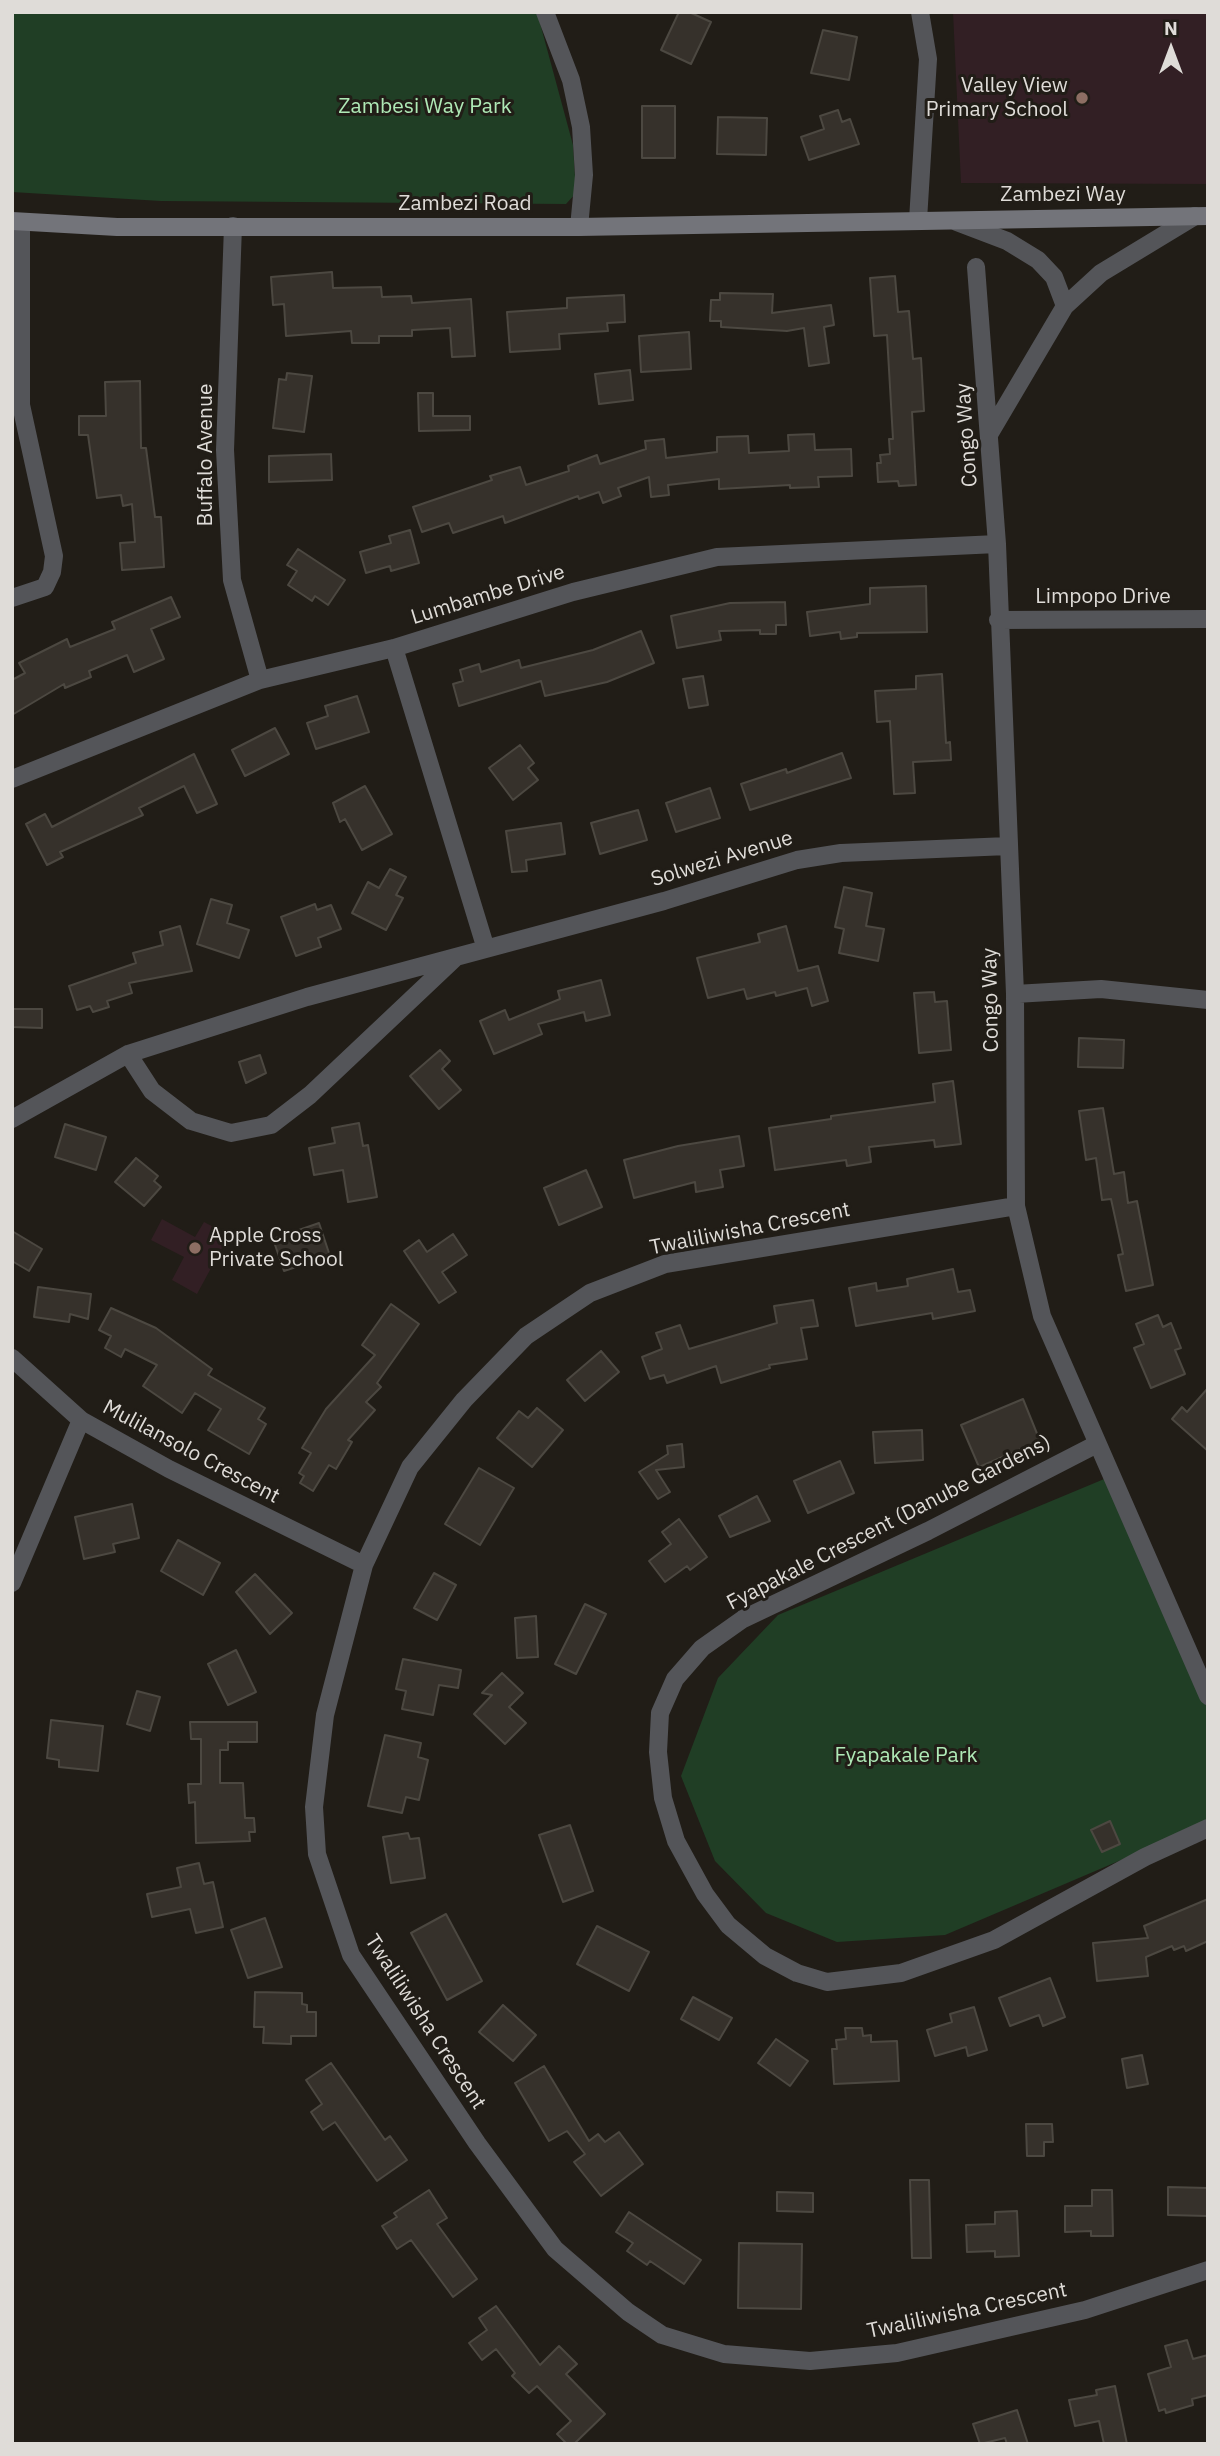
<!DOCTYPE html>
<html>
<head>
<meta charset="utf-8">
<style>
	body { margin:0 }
	#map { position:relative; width:1220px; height:2456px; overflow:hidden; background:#211d17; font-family:"IBM Plex Sans",sans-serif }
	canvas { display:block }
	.frame { position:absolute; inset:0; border:14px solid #dfdcd8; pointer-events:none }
	.north { position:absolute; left:1136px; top:14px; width:70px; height:70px; -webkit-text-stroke:5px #211d17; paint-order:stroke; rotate:0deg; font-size:19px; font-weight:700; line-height:28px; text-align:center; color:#dfdcd8 }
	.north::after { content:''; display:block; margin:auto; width:24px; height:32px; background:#dfdcd8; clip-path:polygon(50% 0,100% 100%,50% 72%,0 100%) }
</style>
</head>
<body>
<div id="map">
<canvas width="1220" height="2456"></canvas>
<div class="frame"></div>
<div class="north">N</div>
</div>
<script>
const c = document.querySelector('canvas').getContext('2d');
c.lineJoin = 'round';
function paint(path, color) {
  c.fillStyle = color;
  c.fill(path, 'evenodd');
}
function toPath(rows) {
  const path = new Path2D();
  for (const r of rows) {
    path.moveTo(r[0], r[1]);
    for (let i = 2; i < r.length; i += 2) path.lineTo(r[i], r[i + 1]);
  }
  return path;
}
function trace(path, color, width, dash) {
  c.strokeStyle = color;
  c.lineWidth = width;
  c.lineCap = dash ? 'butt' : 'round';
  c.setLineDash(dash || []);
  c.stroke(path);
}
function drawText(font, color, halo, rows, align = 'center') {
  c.font = font + ' "IBM Plex Sans",sans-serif';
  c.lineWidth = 6;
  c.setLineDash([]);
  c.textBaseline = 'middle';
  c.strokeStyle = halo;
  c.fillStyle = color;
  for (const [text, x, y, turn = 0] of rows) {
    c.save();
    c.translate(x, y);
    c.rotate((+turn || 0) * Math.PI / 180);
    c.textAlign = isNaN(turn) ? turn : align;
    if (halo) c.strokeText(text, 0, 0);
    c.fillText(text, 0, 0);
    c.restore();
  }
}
const education = toPath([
	[953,12,1208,12,1208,184,961,183],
	[162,1219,195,1237,204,1222,229,1235,197,1294,172,1280,184,1257,151,1240]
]);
const green = toPath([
	[12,12,537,12,573,145,576,193,566,204,161,201,12,192],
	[1109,1477,1208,1707,1208,1823,945,1935,837,1942,766,1913,715,1861,681,1776,718,1678,778,1615]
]);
const building = toPath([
	[679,12,689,12,711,22,691,64,661,50,679,12],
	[823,30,857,37,849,80,811,73,823,30],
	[642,106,675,106,675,158,642,158,642,106],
	[838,110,842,122,850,119,859,144,809,160,801,137,824,129,820,116,838,110],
	[718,117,767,118,766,155,717,154,718,117],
	[332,272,333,288,381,287,382,297,411,296,412,303,471,299,475,356,452,357,450,328,412,330,412,336,379,336,379,343,352,343,351,331,286,336,284,304,273,305,271,277,332,272],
	[895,276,898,312,909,311,913,359,921,358,924,411,912,412,916,485,899,486,898,481,878,482,877,463,881,463,880,455,890,454,889,439,893,439,887,335,874,336,870,278,895,276],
	[720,293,773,294,772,313,831,305,834,325,824,327,829,363,809,366,804,328,787,331,721,327,721,321,710,321,711,300,720,300,720,293],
	[624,295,625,322,607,323,608,331,559,334,560,349,510,352,507,312,567,308,567,298,624,295],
	[689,332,691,369,641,372,639,336,689,332],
	[630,370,633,400,599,404,595,374,630,370],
	[287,373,312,376,304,432,273,428,279,379,286,380,287,373],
	[140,381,141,448,146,448,155,517,161,517,164,567,122,570,120,543,135,542,132,504,123,506,121,495,97,498,88,435,79,435,79,416,106,416,105,382,140,381],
	[418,393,433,393,433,416,470,416,470,430,419,431,418,393],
	[814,434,815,450,851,449,852,476,818,477,819,487,790,488,790,485,719,489,719,479,668,485,669,495,651,497,649,477,618,488,621,496,603,503,599,492,579,499,578,496,505,523,503,516,453,533,449,523,422,532,413,507,492,480,490,476,520,467,526,485,569,471,568,466,597,455,600,464,646,449,645,441,664,439,666,458,717,452,717,437,748,436,749,453,789,451,788,435,814,434],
	[331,454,332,480,269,482,269,456,331,454],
	[410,530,419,563,391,571,390,566,366,573,360,552,391,543,389,536,410,530],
	[298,549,345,580,328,605,315,596,312,601,288,585,297,571,287,565,298,549],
	[926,586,927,632,857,633,857,637,841,639,840,632,810,636,807,612,870,604,870,588,926,586],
	[171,597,180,617,151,629,164,659,134,672,127,655,89,671,91,677,65,688,64,684,12,715,12,680,25,673,19,663,67,639,70,647,115,629,112,622,171,597],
	[785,602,786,625,776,625,776,634,760,634,760,630,719,631,721,640,677,648,671,616,730,603,785,602],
	[641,631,654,663,607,682,545,696,541,681,459,706,453,684,463,681,460,670,479,664,481,672,519,660,521,668,593,650,641,631],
	[942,674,946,743,950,742,951,760,913,762,915,793,894,794,890,721,877,722,875,691,916,689,916,676,942,674],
	[703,676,708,705,689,708,683,679,703,676],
	[357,696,369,732,316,749,307,723,328,716,325,706,357,696],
	[275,728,289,754,245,776,232,750,275,728],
	[520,745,534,763,528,768,538,780,513,800,489,768,520,745],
	[842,753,851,778,750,810,741,784,786,769,787,773,842,753],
	[194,754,217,804,197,813,184,786,139,808,143,815,60,852,63,857,47,865,26,824,45,814,52,827,194,754],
	[365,786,392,834,362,850,345,819,340,822,333,803,365,786],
	[710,788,720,818,676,832,666,803,710,788],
	[638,810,647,840,600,854,591,823,638,810],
	[561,823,565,854,526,860,527,871,512,872,506,831,561,823],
	[390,869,406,877,396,895,403,898,386,930,352,913,368,882,379,888,390,869],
	[844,887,872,893,866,926,884,929,878,961,839,953,844,929,835,927,844,887],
	[211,899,232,905,227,923,249,930,239,958,197,944,211,899],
	[315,904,317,910,331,905,341,929,318,938,321,947,296,956,281,917,315,904],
	[180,926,192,971,129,983,132,993,107,1001,109,1007,93,1012,90,1006,77,1010,69,986,136,963,133,953,163,945,160,932,180,926],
	[786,926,798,971,818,966,828,1001,812,1006,807,988,776,996,775,992,747,999,744,989,708,998,697,958,760,942,758,934,786,926],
	[601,980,610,1015,586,1021,584,1012,538,1024,542,1034,494,1054,480,1021,505,1010,509,1020,560,999,558,991,601,980],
	[934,992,935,1002,947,1001,951,1050,919,1053,914,993,934,992],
	[12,1009,42,1009,42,1028,12,1027,12,1009],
	[1079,1038,1124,1040,1123,1068,1078,1067,1079,1038],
	[440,1050,450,1061,442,1069,461,1090,439,1109,410,1076,440,1050],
	[260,1055,266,1073,246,1083,239,1062,260,1055],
	[953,1081,961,1144,935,1147,934,1140,869,1147,871,1162,847,1166,846,1160,775,1170,769,1128,831,1119,831,1116,935,1102,933,1084,953,1081],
	[1103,1108,1114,1174,1124,1172,1128,1203,1137,1201,1153,1285,1126,1291,1118,1255,1123,1254,1111,1199,1102,1200,1096,1158,1086,1160,1079,1111,1103,1108],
	[359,1123,363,1146,368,1145,377,1197,348,1202,343,1170,314,1175,309,1148,335,1143,332,1128,359,1123],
	[65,1124,106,1137,96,1170,55,1157,65,1124],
	[739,1136,744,1166,720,1170,723,1187,696,1192,695,1182,634,1198,624,1160,678,1146,739,1136],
	[136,1158,158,1176,154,1181,161,1187,144,1206,115,1182,136,1158],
	[586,1170,602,1207,559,1225,544,1188,586,1170],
	[319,1223,330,1256,284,1271,273,1239,319,1223],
	[12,1231,42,1249,29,1271,12,1261,12,1231],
	[453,1234,467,1255,442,1272,456,1292,439,1303,404,1251,419,1240,427,1252,453,1234],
	[953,1269,958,1292,970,1290,975,1311,933,1319,932,1313,856,1326,849,1288,876,1283,877,1291,908,1286,907,1279,953,1269],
	[38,1287,91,1294,88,1319,70,1314,69,1322,34,1317,38,1287],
	[813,1300,818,1326,801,1328,807,1359,769,1365,770,1368,721,1383,716,1366,667,1383,664,1375,650,1379,642,1357,662,1349,656,1333,680,1325,689,1349,777,1323,774,1306,813,1300],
	[391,1304,419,1324,377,1383,381,1387,366,1402,375,1410,348,1440,352,1442,336,1469,329,1465,313,1491,300,1483,304,1476,299,1473,311,1453,302,1448,326,1409,375,1355,362,1345,391,1304],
	[111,1308,156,1328,212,1369,208,1375,265,1408,258,1419,266,1424,249,1454,208,1430,221,1409,195,1393,182,1413,143,1386,157,1365,125,1349,121,1357,105,1348,111,1336,99,1330,111,1308],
	[1158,1315,1163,1327,1171,1323,1181,1348,1175,1350,1185,1374,1151,1388,1134,1348,1144,1344,1136,1324,1158,1315],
	[601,1351,619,1372,585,1401,567,1380,601,1351],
	[1208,1388,1208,1451,1172,1419,1182,1407,1187,1412,1208,1388],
	[1023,1399,1040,1441,979,1467,961,1425,1023,1399],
	[537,1408,563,1430,532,1467,497,1438,519,1411,528,1418,537,1408],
	[922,1430,923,1460,875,1463,873,1432,922,1430],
	[682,1444,684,1467,656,1470,670,1492,658,1499,639,1472,668,1454,667,1446,682,1444],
	[840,1461,854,1493,808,1513,794,1481,840,1461],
	[479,1468,514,1488,480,1545,445,1524,479,1468],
	[757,1496,770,1521,730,1537,719,1516,757,1496],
	[132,1504,139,1538,113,1544,115,1552,84,1559,75,1517,132,1504],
	[679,1519,707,1557,690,1570,687,1566,665,1582,649,1561,671,1544,662,1532,679,1519],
	[178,1540,220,1563,203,1595,161,1571,178,1540],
	[434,1573,456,1585,437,1620,414,1608,434,1573],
	[255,1574,292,1613,270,1634,236,1592,255,1574],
	[585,1604,606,1614,576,1674,555,1664,585,1604],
	[536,1616,538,1657,517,1658,515,1618,536,1616],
	[236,1650,256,1692,228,1705,208,1664,236,1650],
	[403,1659,461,1670,458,1688,439,1685,433,1715,402,1709,406,1691,396,1689,403,1659],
	[502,1673,523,1693,509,1707,526,1723,505,1744,474,1714,492,1695,482,1693,502,1673],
	[137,1691,160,1697,150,1731,127,1724,137,1691],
	[51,1720,103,1726,98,1771,59,1767,59,1760,47,1758,51,1720],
	[190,1722,257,1722,257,1742,228,1742,228,1750,220,1750,220,1783,243,1783,245,1818,254,1818,255,1832,249,1832,250,1841,196,1843,195,1802,189,1803,188,1784,201,1784,201,1739,191,1739,190,1722],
	[385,1735,421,1743,418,1757,428,1760,419,1800,406,1797,402,1813,368,1806,385,1735],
	[1110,1821,1120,1844,1102,1852,1091,1830,1110,1821],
	[570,1825,593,1891,563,1902,539,1835,570,1825],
	[408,1833,410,1839,419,1838,425,1878,391,1883,383,1837,408,1833],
	[199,1863,204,1884,213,1882,223,1927,196,1933,190,1909,152,1917,147,1894,181,1887,177,1868,199,1863],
	[1208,1899,1208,1941,1186,1951,1184,1946,1174,1950,1172,1946,1146,1957,1148,1976,1097,1981,1093,1943,1148,1938,1144,1926,1208,1899],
	[446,1914,482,1981,447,2000,411,1933,446,1914],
	[265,1918,282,1967,248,1978,231,1930,265,1918],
	[597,1926,649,1952,629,1991,577,1964,597,1926],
	[1050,1978,1065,2017,1043,2026,1039,2015,1010,2026,999,1998,1050,1978],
	[255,1992,302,1993,302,2004,307,2005,307,2012,316,2012,316,2036,291,2036,291,2044,263,2043,264,2027,254,2027,255,1992],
	[693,1997,732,2018,719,2040,681,2019,693,1997],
	[503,2005,536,2035,513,2061,479,2032,503,2005],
	[974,2007,987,2050,968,2056,966,2047,935,2056,927,2030,952,2022,950,2014,974,2007],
	[845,2028,862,2028,863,2036,871,2035,871,2042,897,2041,899,2081,834,2084,832,2049,837,2049,836,2040,846,2039,845,2028],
	[776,2039,808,2061,790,2086,758,2063,776,2039],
	[1142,2055,1148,2084,1127,2088,1122,2059,1142,2055],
	[331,2063,385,2140,390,2136,407,2160,377,2181,335,2122,323,2130,311,2112,322,2104,306,2080,331,2063],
	[544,2066,589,2141,598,2134,605,2142,619,2132,643,2164,601,2196,574,2162,585,2154,567,2131,549,2141,515,2083,544,2066],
	[1026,2124,1052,2124,1053,2142,1044,2142,1044,2156,1027,2156,1026,2124],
	[910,2180,929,2180,931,2258,912,2258,910,2180],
	[1168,2187,1208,2188,1208,2216,1168,2215,1168,2187],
	[429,2190,447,2218,437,2224,477,2279,453,2297,411,2240,397,2249,382,2226,397,2217,394,2213,429,2190],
	[1092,2190,1112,2190,1113,2236,1091,2236,1091,2231,1065,2232,1065,2206,1092,2206,1092,2190],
	[777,2192,813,2193,813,2212,777,2211,777,2192],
	[1017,2211,1019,2256,995,2257,995,2251,967,2252,966,2225,995,2224,995,2212,1017,2211],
	[629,2212,701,2260,684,2284,650,2261,647,2265,627,2251,633,2243,616,2232,629,2212],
	[739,2243,802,2244,801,2309,738,2308,739,2243],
	[496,2306,540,2365,559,2346,577,2364,566,2374,605,2414,574,2444,567,2444,557,2434,571,2421,537,2386,529,2393,512,2376,515,2373,496,2349,482,2360,469,2343,487,2330,479,2318,496,2306],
	[1187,2340,1193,2359,1208,2355,1208,2395,1192,2399,1193,2405,1166,2413,1165,2409,1159,2411,1148,2374,1171,2367,1165,2346,1187,2340],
	[1115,2386,1127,2444,1104,2444,1099,2421,1075,2426,1069,2400,1097,2395,1096,2390,1115,2386],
	[1017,2410,1028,2444,1007,2444,1005,2438,980,2444,973,2424,1017,2410]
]);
const street = toPath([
	[545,12,571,80,581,127,584,175,579,227],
	[918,220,928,59,920,12],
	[957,222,1007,241,1038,260,1054,277,1065,306],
	[233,226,225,450,232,580,260,680],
	[976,267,997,544,1015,994,1016,1206,1042,1316,1208,1696],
	[990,433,1065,306,1101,273,1195,216],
	[12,598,45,587,52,572,54,556,21,405,21,222],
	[998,620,1208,619],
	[394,648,486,949],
	[12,779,260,680,394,648,573,592,717,557,997,544],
	[1015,994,1101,989,1208,1000],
	[128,1054,152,1091,191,1121,231,1133,271,1125,310,1095,454,959],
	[12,1119,128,1054,307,997,664,901,797,860,841,853,1008,846],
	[1016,1206,665,1264,590,1293,526,1336,464,1400,410,1467,364,1565,325,1715,314,1807,317,1854,351,1955,477,2143,555,2249,628,2312,662,2335,724,2354,810,2361,897,2353,1085,2310,1208,2270],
	[12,1358,81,1420,169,1469,364,1565],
	[1097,1444,928,1531,743,1619,702,1648,675,1679,660,1713,658,1752,663,1798,676,1841,705,1894,728,1925,765,1956,797,1973,827,1982,901,1973,994,1940,1145,1857,1208,1828],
	[12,1583,81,1420]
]);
const secondary = toPath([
	[12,221,117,227,579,227,1208,216]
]);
const markers = [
	[1082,98,7,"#8d6e63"],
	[195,1248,7,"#8d6e63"]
];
const poiNames = [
	["Valley View",1068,86],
	["Primary School",1068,110],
	["Apple Cross",209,1236,"left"],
	["Private School",209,1260,"left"]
];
const parkNames = [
	["Zambesi Way Park",425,107],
	["Fyapakale Park",906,1756]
];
const streetNames = [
	["Zambezi Way",1063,195],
	["Zambezi Road",465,204],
	["Congo Way",967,435,-94],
	["Buffalo Avenue",206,455,-90],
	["Lumbambe Drive",488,595,-17],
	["Limpopo Drive",1103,597],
	["Solwezi Avenue",722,859,-17],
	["Congo Way",991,1000,-91],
	["Twaliliwisha Crescent",750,1229,-11],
	["Mulilansolo Crescent",191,1452,28],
	["Fyapakale Crescent (Danube Gardens)",889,1523,-27],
	["Twaliliwisha Crescent",425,2022,57],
	["Twaliliwisha Crescent",967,2311,-12]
];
paint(education, '#321f24');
paint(green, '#203e25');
paint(building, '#36312b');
trace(building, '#4c4841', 2);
trace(street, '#545559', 18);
trace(secondary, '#73747a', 18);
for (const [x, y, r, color] of markers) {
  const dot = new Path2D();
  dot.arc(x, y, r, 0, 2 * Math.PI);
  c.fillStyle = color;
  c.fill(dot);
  trace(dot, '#211d17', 2.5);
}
drawText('21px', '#dfdcd8', '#211d17', poiNames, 'right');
drawText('21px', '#afe9b6', '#211d17', parkNames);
drawText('21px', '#dfdcd8', '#211d17', streetNames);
</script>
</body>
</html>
